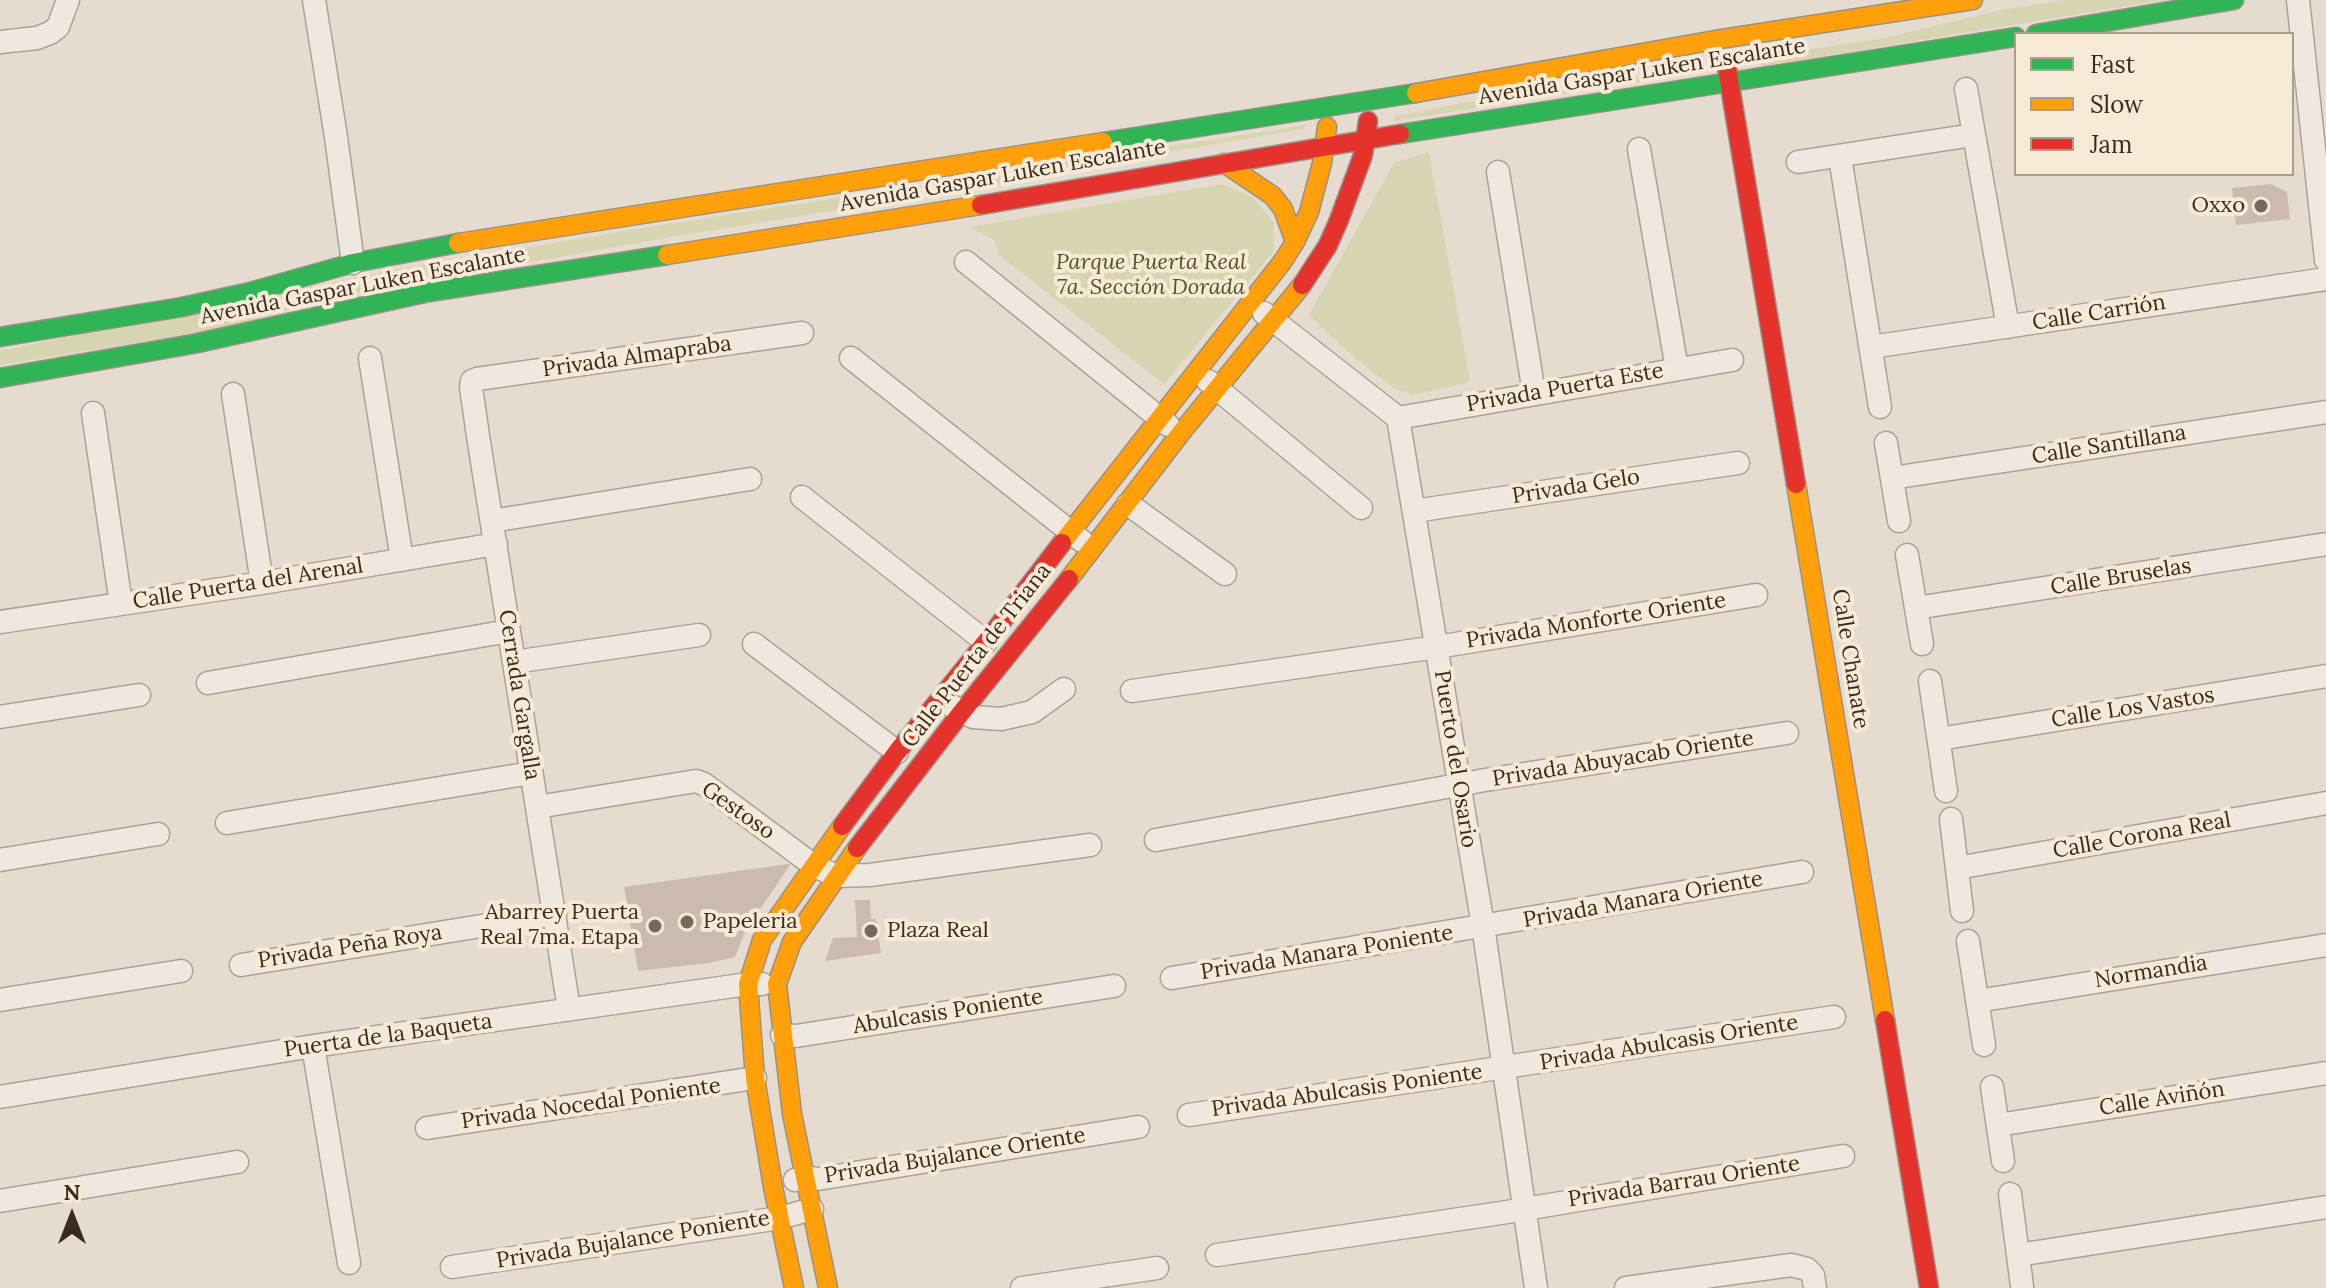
<!DOCTYPE html>
<html>
<head>
<meta charset="utf-8">
<style>
	body { margin:0 }
	#map { position:relative; width:2326px; height:1288px; overflow:hidden; background:#e5dccf; font-family:Lora,serif }
	canvas { display:block }
	.legend { position:absolute; left:2014px; top:32px; width:280px; height:144px; box-sizing:border-box; background:#f6e9d5; border:2px solid #ab9d8c; margin:0; padding:10px 14px; list-style:none; font-size:24px; color:#3a2a1f }
	.legend li { display:flex; align-items:center; gap:16px; height:40px }
	.legend b { width:40px; border:2px solid #ab9d8c }
	.north { position:absolute; left:32px; top:1176px; width:80px; height:80px; -webkit-text-stroke:6px #f6e9d5; paint-order:stroke; rotate:0deg; font-size:22px; font-weight:700; line-height:32px; text-align:center; color:#3a2a1f }
	.north::after { content:''; display:block; margin:auto; width:28px; height:36px; background:#3a2a1f; clip-path:polygon(50% 0,100% 100%,50% 72%,0 100%) }
</style>
</head>
<body>
<div id="map">
<canvas width="2326" height="1288"></canvas>
<ul class="legend">
<li><b style="height:10px;background:#30b455"></b>Fast</li>
<li><b style="height:10px;background:#ff9f0a"></b>Slow</li>
<li><b style="height:10px;background:#e5322d"></b>Jam</li>
</ul>
<div class="north">N</div>
</div>
<script>
const c = document.querySelector('canvas').getContext('2d');
c.lineJoin = 'round';
function paint(path, color) {
  c.fillStyle = color;
  c.fill(path, 'evenodd');
}
function toPath(rows) {
  const path = new Path2D();
  for (const r of rows) {
    path.moveTo(r[0], r[1]);
    for (let i = 2; i < r.length; i += 2) path.lineTo(r[i], r[i + 1]);
  }
  return path;
}
function trace(path, color, width, dash) {
  c.strokeStyle = color;
  c.lineWidth = width;
  c.lineCap = dash ? 'butt' : 'round';
  c.setLineDash(dash || []);
  c.stroke(path);
}
function drawText(font, color, halo, rows, align = 'center') {
  c.font = font + ' Lora,serif';
  c.lineWidth = 8;
  c.setLineDash([]);
  c.textBaseline = 'middle';
  c.strokeStyle = halo;
  c.fillStyle = color;
  for (const [text, x, y, turn = 0] of rows) {
    c.save();
    c.translate(x, y);
    c.rotate((+turn || 0) * Math.PI / 180);
    c.textAlign = isNaN(turn) ? turn : align;
    if (halo) c.strokeText(text, 0, 0);
    c.fillText(text, 0, 0);
    c.restore();
  }
}
const green = toPath([
	[2064,0,2164,0,1764,66,1758,64,1759,57,1885,38,2001,10],
	[1688,70,1690,74,1393,121,1396,116,1463,103],
	[1306,125,1302,129,1113,162,1043,177,677,236,341,296,220,329,0,365,0,351,388,271,637,229],
	[1429,152,1470,382,1413,395,1394,388,1355,358,1309,315,1394,163],
	[1222,184,1252,197,1274,223,1273,252,1164,384,999,255,994,240,970,227]
]);
const building = toPath([
	[2271,184,2287,192,2290,219,2236,225,2232,188],
	[788,864,790,865,746,930,735,957,708,963,638,971,624,887],
	[855,900,870,900,871,919,876,919,881,953,825,961,833,938,857,937]
]);
const street = toPath([
	[314,0,336,137,353,263],
	[2298,0,2326,260],
	[0,42,37,38,50,33,58,27,68,0],
	[1966,89,2008,327],
	[1639,149,1677,369],
	[1840,157,1880,407],
	[1798,162,1973,135],
	[1498,172,1534,393],
	[966,262,1168,425],
	[1264,313,1398,418,1483,926,1536,1288],
	[1871,347,2326,279],
	[370,358,402,560],
	[851,358,1082,541],
	[1208,381,1361,508],
	[233,394,262,583],
	[93,413,121,604],
	[1398,418,1732,360],
	[1886,443,1899,521],
	[1892,478,2326,412],
	[802,497,986,642],
	[1128,504,1225,574],
	[1414,511,1738,463],
	[492,521,750,479],
	[1907,555,1922,644],
	[1916,608,2326,544],
	[0,622,262,583,496,544],
	[754,644,897,752],
	[514,662,699,635],
	[1930,681,1946,791],
	[208,683,509,631],
	[1132,691,1437,647,1756,595],
	[952,706,973,717,1001,719,1032,712,1064,689],
	[0,717,139,695],
	[1939,739,2326,676],
	[537,807,696,781,704,784,813,865,836,876,870,875,1090,845],
	[1951,819,1962,911],
	[227,823,531,773],
	[1156,840,1485,780,1787,733],
	[0,860,158,834],
	[1957,868,2326,803],
	[1968,941,1984,1045],
	[241,965,555,914],
	[1172,978,1802,872],
	[0,1000,181,971],
	[1977,1001,2326,945],
	[569,1009,478,436,471,387,472,381,477,379,802,333],
	[782,1035,796,1036,1114,986],
	[313,1046,349,1263],
	[1992,1087,2003,1161],
	[0,1097,313,1046,748,984,762,984],
	[1189,1115,1834,1017],
	[1998,1125,2326,1073],
	[427,1128,755,1078],
	[795,1180,805,1177,818,1179,1138,1127],
	[2010,1194,2022,1286],
	[0,1201,237,1162],
	[1217,1255,1501,1213,1843,1156],
	[2018,1255,2326,1207],
	[452,1267,780,1218,812,1209],
	[1022,1288,1157,1268],
	[1626,1288,1791,1265,1807,1269,1813,1275,1815,1288]
]);
const fast = toPath([
	[2036,34,2234,0],
	[1400,134,2016,37],
	[1103,142,1416,93],
	[0,337,182,307,250,292,353,263,458,243],
	[0,378,193,344,429,292,667,255]
]);
const slow = toPath([
	[1416,93,1721,39,1973,0],
	[1224,163,1273,196,1283,209,1295,242],
	[458,243,1103,142],
	[667,255,981,205],
	[1796,484,1885,1020],
	[1062,543,1283,261,1295,242,1309,212,1322,163,1327,127],
	[1069,579,1180,434,1302,285],
	[794,1288,773,1187,755,1078,748,984,762,940,842,826],
	[828,1288,792,1114,777,984,792,942,857,848]
]);
const jam = toPath([
	[1726,62,1796,484],
	[981,205,1400,134],
	[1302,285,1328,245,1339,220,1363,155,1368,121],
	[842,826,897,752,986,642,1062,543],
	[857,848,961,713,1069,579],
	[1885,1020,1929,1288]
]);
const markers = [
	[2261,206,8,"#76685d"],
	[687,922,8,"#76685d"],
	[655,926,8,"#76685d"],
	[871,931,8,"#76685d"]
];
const streetNames = [
	["Avenida Gaspar Luken Escalante",1642,72,-9],
	["Avenida Gaspar Luken Escalante",1003,176,-10],
	["Avenida Gaspar Luken Escalante",363,286,-11],
	["Calle Carrión",2099,313,-9],
	["Privada Almapraba",637,357,-8],
	["Privada Puerta Este",1565,388,-10],
	["Calle Santillana",2109,445,-9],
	["Privada Gelo",1576,487,-9],
	["Calle Bruselas",2121,577,-9],
	["Calle Puerta del Arenal",248,584,-9],
	["Privada Monforte Oriente",1596,621,-9],
	["Calle Puerta de Triana",977,656,-52],
	["Calle Chanate",1850,659,81],
	["Cerrada Gargalla",519,695,81],
	["Calle Los Vastos",2133,708,-9],
	["Puerto del Osario",1455,759,81],
	["Privada Abuyacab Oriente",1623,759,-9],
	["Gestoso",738,811,35],
	["Calle Corona Real",2142,836,-10],
	["Privada Manara Oriente",1643,900,-10],
	["Privada Peña Roya",350,947,-9],
	["Privada Manara Poniente",1327,953,-9],
	["Normandia",2151,972,-9],
	["Abulcasis Poniente",948,1012,-9],
	["Puerta de la Baqueta",388,1036,-8],
	["Privada Abulcasis Oriente",1669,1043,-9],
	["Privada Abulcasis Poniente",1347,1091,-8],
	["Calle Aviñón",2162,1099,-9],
	["Privada Nocedal Poniente",591,1104,-8],
	["Privada Bujalance Oriente",955,1156,-9],
	["Privada Barrau Oriente",1684,1182,-9],
	["Privada Bujalance Poniente",633,1240,-9]
];
const poiNames = [
	["Oxxo",2245,206],
	["Abarrey Puerta",639,913],
	["Real 7ma. Etapa",639,938],
	["Papeleria",703,922,"left"],
	["Plaza Real",887,931,"left"]
];
const parkNames = [
	["Parque Puerta Real",1151,263],
	["7a. Sección Dorada",1151,288]
];
paint(green, '#d7d4b1');
paint(building, '#cabab0');
trace(street, '#aba297', 25);
trace(fast, '#9a9188', 21);
trace(slow, '#9a9188', 21);
trace(jam, '#9a9188', 21);
trace(street, '#eee8e0', 22);
trace(fast, '#30b455', 18);
trace(slow, '#ff9f0a', 18);
trace(jam, '#e5322d', 18);
for (const [x, y, r, color] of markers) {
  const dot = new Path2D();
  dot.arc(x, y, r, 0, 2 * Math.PI);
  c.fillStyle = color;
  c.fill(dot);
  trace(dot, '#f6e9d5', 3);
}
drawText('22px', '#3a2a1f', '#f6e9d5', streetNames);
drawText('22px', '#3a2a1f', '#f6e9d5', poiNames, 'right');
drawText('italic 22px', '#4f5626', '#f6e9d5', parkNames);
</script>
</body>
</html>
